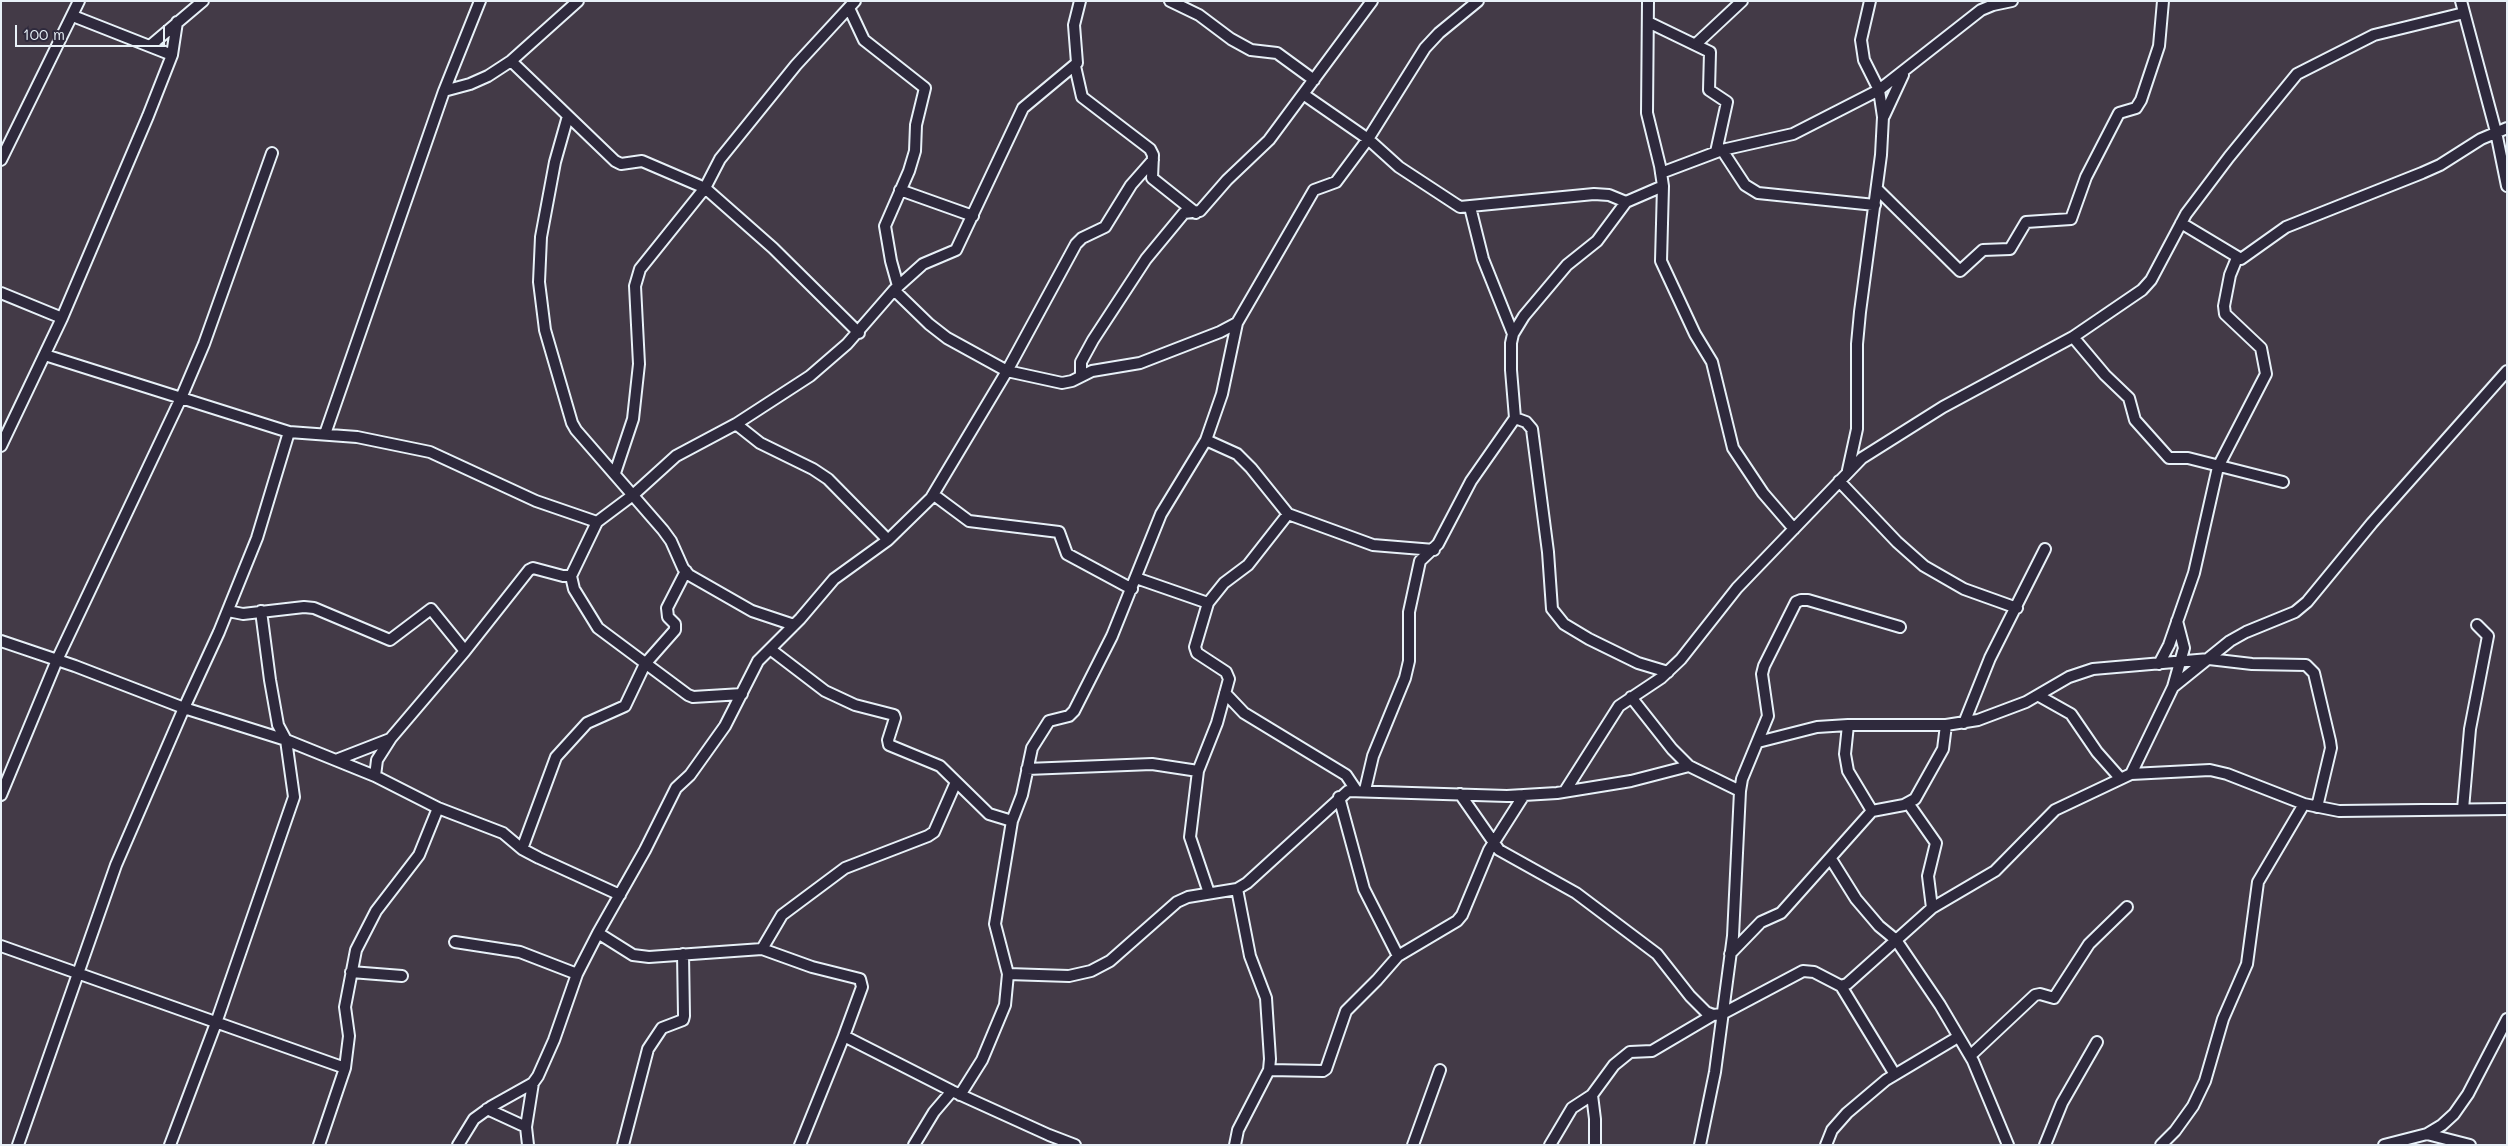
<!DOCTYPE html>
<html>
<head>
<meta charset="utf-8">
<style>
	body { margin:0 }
	#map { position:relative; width:2508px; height:1146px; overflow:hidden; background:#433a47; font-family:Mali,sans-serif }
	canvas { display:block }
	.frame { position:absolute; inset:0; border:2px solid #e8f1f8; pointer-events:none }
	.scale { position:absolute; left:15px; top:25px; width:150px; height:22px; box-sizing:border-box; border:2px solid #e8f1f8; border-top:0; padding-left:6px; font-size:15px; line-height:18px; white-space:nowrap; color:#e8f1f8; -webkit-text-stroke:4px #2f2a3d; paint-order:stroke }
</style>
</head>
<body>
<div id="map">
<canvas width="2508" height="1146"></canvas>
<div class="frame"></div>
<div class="scale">100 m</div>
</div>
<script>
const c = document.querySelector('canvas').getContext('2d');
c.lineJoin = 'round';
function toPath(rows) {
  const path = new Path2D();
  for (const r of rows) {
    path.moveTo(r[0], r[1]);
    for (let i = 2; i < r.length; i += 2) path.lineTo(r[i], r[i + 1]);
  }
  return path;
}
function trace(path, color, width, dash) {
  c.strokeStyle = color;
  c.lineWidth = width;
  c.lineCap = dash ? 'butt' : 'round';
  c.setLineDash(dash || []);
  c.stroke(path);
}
const street = toPath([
	[1170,1,1199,15,1231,39,1251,50,1277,53,1314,80],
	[1648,1,1647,113,1660,166,1663,186,1661,261,1695,334,1712,362,1733,448,1763,493,1794,529],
	[2461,1,2496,132,2507,186],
	[849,8,864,40,925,88,916,125,915,151,909,171,885,226,891,261,898,286],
	[73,16,172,55],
	[1648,22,1710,52,1709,90,1727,102,1716,152],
	[1696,44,1742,1],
	[151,45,203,1],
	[511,61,615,161,621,164,642,161,705,188,773,248,859,333],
	[1075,66,1082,97,1150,149,1153,155,1152,178,1196,213],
	[444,91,470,84,488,76,511,61,578,1],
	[1303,94,1368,139,1399,167,1460,207,1594,194,1609,195,1626,202],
	[568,116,555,162,541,237,539,282,545,330,572,423,576,430,663,530,671,541,683,568,689,575,752,611,794,625],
	[1884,116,1903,75],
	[1722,150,1745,185,1758,193,1875,205],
	[1,160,79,1],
	[1661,173,1722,150,1793,134,1879,90,1981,10,1993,5,2012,1],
	[1877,189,1960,271,1983,250,2010,249,2026,222,2071,219,2086,177,2119,113,2136,108,2141,100,2159,46,2163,1],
	[900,190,973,216],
	[1470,207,1483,259,1513,334],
	[2181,223,2241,259,2286,227,2422,173,2440,165,2481,139,2507,128],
	[894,290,929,324,947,338,1007,371,1062,383,1072,381,1092,371,1140,363,1220,332,1237,323],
	[1,293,62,318],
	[2073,337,2105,375,2129,398,2135,420,2169,458,2188,458,2283,482],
	[45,355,289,432,357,437,430,452,536,501,597,522],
	[1081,375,1081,362,1093,340,1146,259,1184,213,1200,211,1227,180,1269,140,1372,1],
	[1515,418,1526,422,1532,429,1548,552,1552,609,1564,624,1589,639,1638,663,1668,672],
	[736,424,760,443,813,469,828,479,888,540],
	[325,434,444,91,480,1],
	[1206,440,1237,454,1251,468,1288,514,1373,545,1434,550],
	[1,446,62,318,148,116,172,55,177,22],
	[1848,470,1857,429,1857,344,1860,312,1881,155,1883,117,1879,90,1864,60,1861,40,1870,1],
	[615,473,633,419,639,364,635,286,640,269,705,188,720,159,796,65,855,1],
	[1839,481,1897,542,1924,566,1964,589,2017,608],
	[934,495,969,521,1059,532,1067,554,1132,589],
	[571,576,574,589,598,628,688,695,693,697,742,694],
	[1136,578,1208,603],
	[228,611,243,614,304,607,314,608,390,640,431,609,465,651],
	[1,641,75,666,184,708,219,632,257,538,289,432],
	[770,649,825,691,855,705,894,715,895,718,888,740,889,745,940,766,989,814,1012,821,995,924,1008,974,1005,1005,982,1060,960,1095],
	[2159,664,2169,645,2194,573,2218,467,2266,374,2261,348,2225,314,2224,306,2230,275,2237,258],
	[2173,687,2184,648,2177,621],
	[1225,693,1244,713,1346,775,1356,790],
	[2039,696,2071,714,2097,752,2120,778],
	[1631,697,1672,749,1689,766],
	[1964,723,1990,658,2045,549],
	[1848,725,1845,754,1848,771,1872,811],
	[1758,742,1817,727,1848,725,1946,725,1978,720,2026,702,2069,677,2093,669,2209,659,2252,664,2306,665,2314,673,2330,741,2331,748,2317,807],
	[336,760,390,739],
	[1027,769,1152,764,1198,771],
	[2131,774,2173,687,2230,641,2246,632,2295,612,2307,602,2372,523,2507,371],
	[375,776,377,760,391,738,465,651,529,570,533,568,563,576,571,576,597,522,633,495,676,456,736,424,810,376,847,344,894,290,923,264,956,250,1023,108,1077,63,1074,25,1080,1],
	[1365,790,1373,756,1405,678,1409,661,1409,612,1420,561,1438,544,1471,481,1515,418,1511,370,1511,343,1513,334,1524,316,1567,265,1597,241,1626,202,1663,186],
	[1565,791,1619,706,1661,678,1681,659,1737,588,1862,458,1943,407,2073,337,2142,290,2151,280,2186,214,2229,157,2297,74,2374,35,2464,13],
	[1460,794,1499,850,1576,893,1657,954,1690,996,1706,1012,1713,1015,1722,1014,1803,971,1814,972,1841,986,1847,984,1932,908,1995,871,2055,810,2131,774,2210,770,2227,774,2304,804,2339,811,2507,809],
	[1,795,57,660,181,398,204,344,272,153],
	[1339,797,1364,889,1398,956],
	[1908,803,1936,843,1928,876,1932,908],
	[2463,809,2470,729,2488,636,2477,625],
	[1012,821,1022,795,1032,748,1049,721,1069,716,1074,711,1112,636,1161,514,1206,440,1222,394,1237,323,1314,190,1336,182,1368,139,1425,48,1439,33,1478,1],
	[522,849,556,757,587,723,625,706,645,664,675,630,675,624,668,617,667,608,686,571],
	[1831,859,1856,899,1879,926,1896,940,1940,1005,1973,1061,2008,1145],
	[1209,893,1190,837,1198,771,1217,723,1229,679,1226,672,1197,653,1195,647,1208,603,1224,583,1248,565,1288,514],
	[598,933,633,955,649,957,762,949,812,967,860,979,862,987,844,1036],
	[455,942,520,952,577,974],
	[1,946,345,1068,319,1145],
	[762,949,782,915,845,868,928,836,934,832,956,782],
	[1730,954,1761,922,1781,913,1872,811,1904,805,1915,799,1943,749,1946,725],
	[351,972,402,976],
	[1008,974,1069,976,1091,971,1110,961,1177,902,1188,897,1237,889,1247,883,1348,791,1507,796,1557,793,1631,781,1689,766,1740,791],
	[1841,986,1894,1073],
	[1970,1056,2035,995,2040,994,2054,998,2089,944,2127,907],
	[345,1068,349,1036,345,1007,356,950,376,911,419,855,438,808],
	[1269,1070,1323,1071,1326,1069,1346,1011,1377,980,1398,956,1457,921,1462,915,1489,850,1524,795],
	[1592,1095,1595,1119,1595,1145],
	[487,1109,526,1127],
	[2427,1134,2470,1145],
	[18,1145,116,865,184,708,286,740,375,776,438,808,503,833,522,849,539,858,620,895],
	[170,1145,216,1023,294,797,286,740,278,725,270,680,261,611],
	[458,1145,474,1119,492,1106,533,1083,538,1076,554,1040,577,974,598,933,645,850,676,788,690,775,725,726,758,661,800,619,834,579,888,540,931,498,1007,371,1076,244,1082,238,1105,227,1131,185,1153,160],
	[528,1145,526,1127,533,1083],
	[623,1145,648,1049,662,1028,683,1020,684,1016,683,954],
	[800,1145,844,1036,952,1091,1049,1135,1075,1145],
	[914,1145,934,1112,952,1091],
	[1235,1145,1238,1130,1269,1070,1270,1059,1266,998,1250,956,1237,889],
	[1413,1145,1440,1070],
	[1550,1145,1572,1108,1592,1095,1614,1065,1630,1052,1652,1051,1713,1015],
	[1700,1145,1715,1072,1733,936,1740,791,1742,779,1768,716,1762,674,1764,666,1796,602,1801,600,1808,600,1900,627],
	[1826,1145,1832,1130,1847,1113,1886,1080,1958,1037],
	[2045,1145,2062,1103,2097,1042],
	[2161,1145,2175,1131,2193,1106,2205,1081,2223,1019,2247,964,2258,882,2304,804],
	[2384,1145,2427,1134,2442,1125,2454,1114,2468,1094,2507,1019]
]);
trace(street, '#e8f1f8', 14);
trace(street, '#2f2a3d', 10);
</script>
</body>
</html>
